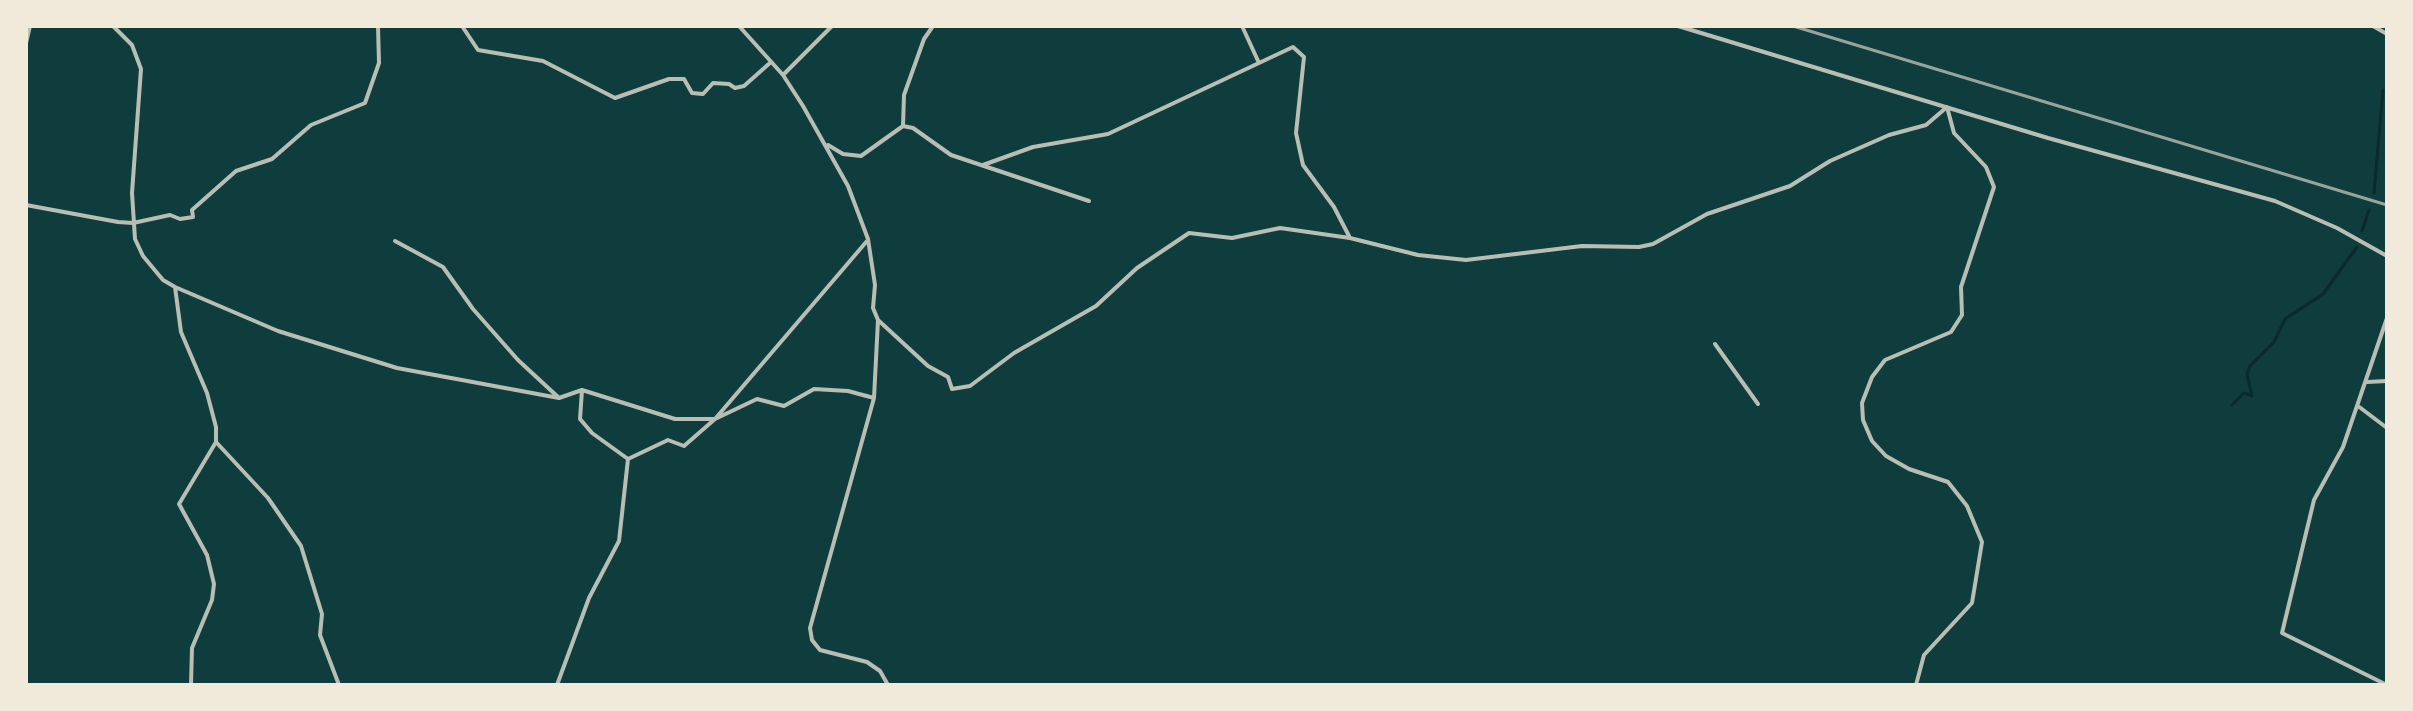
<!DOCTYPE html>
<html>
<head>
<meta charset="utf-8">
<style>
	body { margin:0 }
	#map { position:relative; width:2413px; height:711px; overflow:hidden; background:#0f3d3e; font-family:Helvetica,sans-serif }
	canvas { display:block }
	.frame { position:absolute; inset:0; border:28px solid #f1e9da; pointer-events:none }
</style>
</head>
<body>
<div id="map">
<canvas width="2413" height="711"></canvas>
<div class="frame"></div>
</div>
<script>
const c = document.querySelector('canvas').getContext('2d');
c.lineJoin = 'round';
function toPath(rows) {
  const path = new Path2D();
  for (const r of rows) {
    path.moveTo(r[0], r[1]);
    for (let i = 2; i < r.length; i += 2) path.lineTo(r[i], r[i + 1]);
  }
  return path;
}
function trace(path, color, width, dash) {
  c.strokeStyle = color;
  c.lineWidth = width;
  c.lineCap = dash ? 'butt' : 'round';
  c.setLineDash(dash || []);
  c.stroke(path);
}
const stream = toPath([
	[2374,193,2383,90],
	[2362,231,2369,210],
	[2232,405,2244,393,2252,396,2247,374,2250,366,2274,342,2285,319,2323,294,2357,247]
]);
const minor = toPath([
	[113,26,132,45,141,69,132,193,135,239,143,256,163,280,175,287,278,331,397,368,559,398,582,390,675,419,715,419,757,399,784,406,814,389,848,391,874,398],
	[462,26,478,50,543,61,615,98,669,79,684,79,692,93,703,94,713,83,729,84,735,88,744,86,771,62],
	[739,26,783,75,803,106,848,186,868,239,875,285,873,308,878,320,874,398,810,628,812,640,820,650,867,662,880,671,888,685],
	[1242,26,1259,63],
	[1678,26,2048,138,2275,201,2337,228,2387,256],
	[2373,26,2387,34],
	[26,43,30,26],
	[783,75,832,26],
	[903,126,904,95,924,39,933,26],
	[828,145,843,154,861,156,903,126,913,128,951,155,1089,201],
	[983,165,1033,147,1108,134,1293,47,1304,57,1296,133,1303,165,1334,207,1350,238],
	[26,205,118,222,133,223,170,215,180,219,193,217,192,210,236,171,272,159,311,125,365,103,379,63,378,26],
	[395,241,443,267,473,309,518,360,558,397],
	[175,287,181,332,207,393,216,427,216,442,179,504,207,555,214,584,212,600,192,648,191,685],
	[878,320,928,366,948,377,952,389,970,386,1014,353,1096,306,1137,268,1189,233,1232,238,1280,228,1350,238,1418,255,1466,260,1582,246,1639,247,1653,244,1707,214,1790,186,1830,161,1889,135,1926,125,1947,107,1954,133,1986,167,1994,187,1961,287,1962,315,1951,332,1885,360,1872,377,1862,403,1863,420,1872,441,1886,456,1909,469,1948,482,1967,506,1982,542,1972,603,1924,655,1916,685],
	[1715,344,1758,404],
	[2367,382,2387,381],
	[582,390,580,419,592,433,628,459],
	[2358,406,2387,428],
	[216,442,268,498,301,546,322,614,320,635,339,685],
	[557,685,589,598,619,541,628,459,668,440,684,446,715,419,867,241],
	[2387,685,2282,633,2314,500,2343,447,2387,318]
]);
const rail = toPath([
	[1793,26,2387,205]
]);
trace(stream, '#0a2a2b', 3);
trace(minor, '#b8beb3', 4);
trace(rail, '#97a49c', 3);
</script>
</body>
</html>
